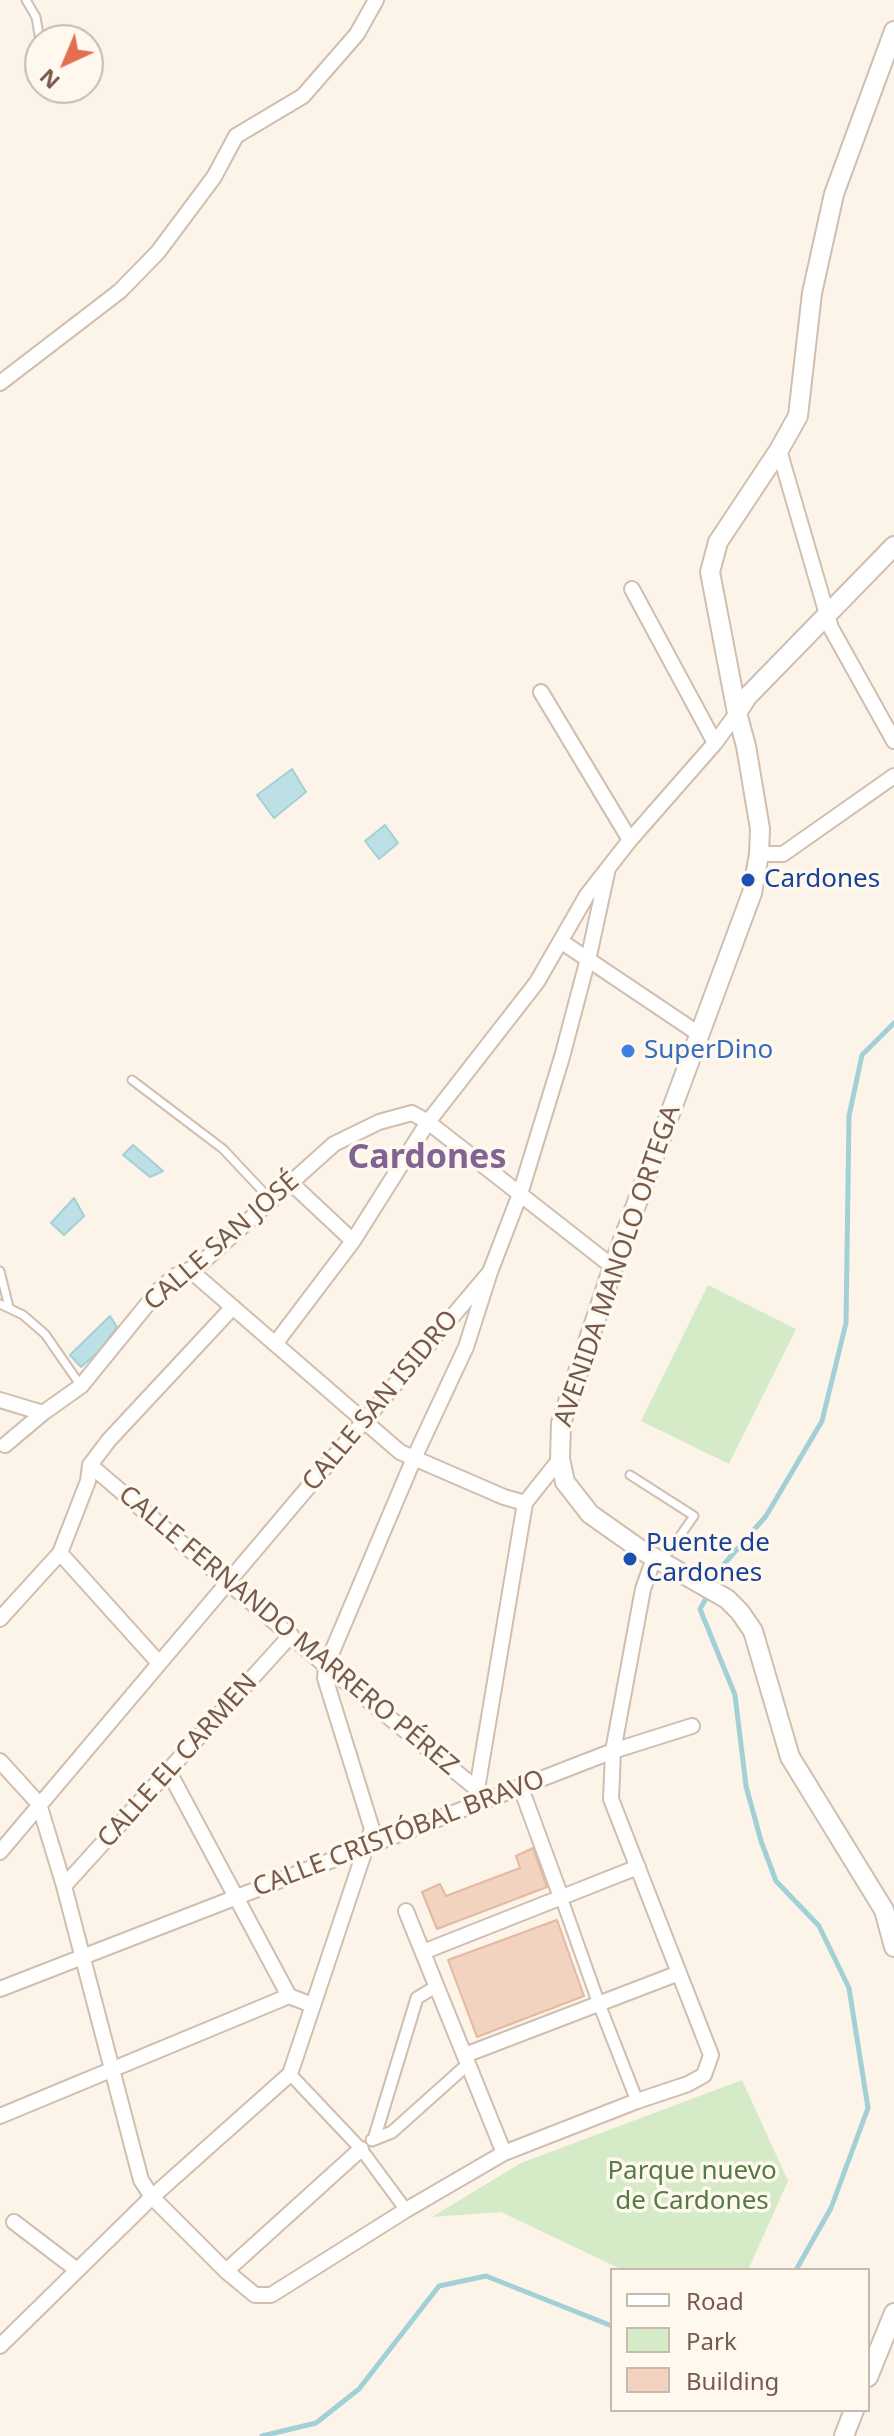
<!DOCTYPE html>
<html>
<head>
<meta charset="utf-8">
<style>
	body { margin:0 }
	#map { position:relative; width:894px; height:2436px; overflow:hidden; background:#fcf4e8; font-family:"Noto Sans",sans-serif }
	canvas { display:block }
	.legend { position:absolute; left:610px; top:2268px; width:260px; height:144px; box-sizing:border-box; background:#fff8ee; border:2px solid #c8b9ad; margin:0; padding:10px 14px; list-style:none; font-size:24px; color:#765a4c }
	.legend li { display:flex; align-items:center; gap:16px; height:40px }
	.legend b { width:40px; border:2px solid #c8b9ad }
	.north { position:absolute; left:24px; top:24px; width:80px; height:80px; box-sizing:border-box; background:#fff8ee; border:2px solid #c8b9ad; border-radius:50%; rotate:224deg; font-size:22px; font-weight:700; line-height:32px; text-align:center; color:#765a4c }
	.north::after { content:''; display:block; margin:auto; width:28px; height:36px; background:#e26f50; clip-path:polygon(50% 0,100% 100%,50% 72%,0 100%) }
</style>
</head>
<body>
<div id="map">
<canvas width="894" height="2436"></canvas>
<ul class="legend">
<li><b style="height:10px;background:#fff"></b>Road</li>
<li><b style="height:22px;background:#d5eac6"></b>Park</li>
<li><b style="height:22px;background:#f1d3c0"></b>Building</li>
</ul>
<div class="north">N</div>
</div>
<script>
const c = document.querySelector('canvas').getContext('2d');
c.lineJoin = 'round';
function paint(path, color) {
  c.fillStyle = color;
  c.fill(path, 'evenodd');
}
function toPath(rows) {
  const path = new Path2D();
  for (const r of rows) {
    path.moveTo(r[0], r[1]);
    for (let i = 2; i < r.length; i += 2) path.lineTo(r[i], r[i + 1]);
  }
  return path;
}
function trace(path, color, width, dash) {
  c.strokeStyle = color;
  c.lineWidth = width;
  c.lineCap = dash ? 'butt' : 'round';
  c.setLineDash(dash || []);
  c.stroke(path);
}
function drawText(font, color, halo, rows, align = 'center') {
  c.font = font + ' "Noto Sans",sans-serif';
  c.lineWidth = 7;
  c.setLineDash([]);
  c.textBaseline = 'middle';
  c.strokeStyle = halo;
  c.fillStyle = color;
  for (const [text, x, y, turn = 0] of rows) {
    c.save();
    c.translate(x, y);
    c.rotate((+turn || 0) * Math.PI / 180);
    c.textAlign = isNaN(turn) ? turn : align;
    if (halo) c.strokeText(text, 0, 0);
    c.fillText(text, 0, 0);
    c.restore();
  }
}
const green = toPath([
	[708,1285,796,1329,729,1464,641,1421],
	[742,2080,788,2181,748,2270,623,2270,501,2212,432,2217,521,2163]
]);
const water = toPath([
	[292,769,306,792,274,818,257,795,292,769],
	[385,825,398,843,379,859,365,841,385,825],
	[133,1145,163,1171,150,1177,123,1155,133,1145],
	[74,1198,84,1216,64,1235,51,1223,74,1198],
	[110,1316,117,1327,98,1352,81,1367,70,1355,110,1316]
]);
const stream = toPath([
	[713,1586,725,1563,766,1516,822,1421,846,1323,849,1116,862,1055,894,1023],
	[708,1595,700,1609,735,1695,746,1786,761,1841,776,1881,819,1926,849,1988,868,2108,831,2208,796,2270],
	[262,2436,316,2423,359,2389,439,2286,486,2276,612,2326]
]);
const building = toPath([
	[533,1848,547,1887,437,1929,422,1892,440,1884,446,1896,520,1868,516,1856,533,1848],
	[557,1920,584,1996,477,2037,448,1960,557,1920]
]);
const service = toPath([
	[26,0,36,17,40,41],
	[132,1080,223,1149,271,1200],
	[0,1271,9,1307],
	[0,1304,23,1315,45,1334,81,1386],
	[630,1475,694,1516,663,1560]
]);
const pedestrian = toPath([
	[561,1897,599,2004,637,2101],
	[290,2074,361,2149,406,2210],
	[374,2139,417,1998,437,1986],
	[372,2140,392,2132,468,2064]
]);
const minor = toPath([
	[0,383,120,291,158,252,214,177,236,136,303,96,357,34,376,0],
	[779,450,831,628,894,741],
	[632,589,715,743],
	[541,692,630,840],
	[759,854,783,854,894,776],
	[562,942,699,1034],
	[290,1182,353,1241],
	[191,1271,400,1452,504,1497,525,1503],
	[275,1344,353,1241,428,1122,537,982,587,895,630,840,715,743,737,713],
	[0,1400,43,1413],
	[5,1445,43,1413,81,1386,159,1290,175,1276,198,1266,334,1144,379,1122,412,1113,428,1122,613,1267],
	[90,1465,326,1666,477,1789,481,1801],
	[60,1553,159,1663],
	[0,1619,60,1553,88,1481,90,1465,109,1440,233,1307],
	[0,1761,39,1804,64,1886,141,2180,152,2197,226,2271,255,2295,271,2295,406,2210,504,2153,637,2101,688,2084,704,2075,711,2055,611,1799,613,1751,692,1726],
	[169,1772,289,1996,312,2005],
	[521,1788,561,1897],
	[477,1789,525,1503,560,1459],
	[0,1852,490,1272,520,1194,562,1057,590,951,608,868],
	[64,1886,291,1635],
	[406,1911,504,2153],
	[423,1952,638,1867],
	[0,1989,613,1751,643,1589,654,1558],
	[465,2055,679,1973],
	[0,2116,289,1996],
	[14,2222,77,2270],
	[226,2271,361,2149],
	[0,2346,152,2197,290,2074,372,1829,325,1678,326,1666,415,1456,466,1347,490,1272]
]);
const tertiary = toPath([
	[894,31,834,194,812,293,798,416,779,450,718,542,710,572,737,713,746,746,760,829,759,854,752,893,613,1267,561,1423,560,1459,565,1482,590,1514,641,1550,727,1599,740,1612,753,1631,790,1757,884,1910,894,1947],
	[737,713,747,697,894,546],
	[868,2377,894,2313],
	[844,2436,854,2410]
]);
const markers = [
	[748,880,8,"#1a4fb4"],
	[628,1051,8,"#3f7fe0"],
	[630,1559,8,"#1a4fb4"]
];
const transitNames = [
	["Cardones",764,880],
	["Puente de",646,1544],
	["Cardones",646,1574]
];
const shopNames = [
	["SuperDino",644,1051]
];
const streetNames = [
	["CALLE SAN JOSÉ",222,1242,-41],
	["AVENIDA MANOLO ORTEGA",618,1266,-71],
	["CALLE SAN ISIDRO",381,1401,-50],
	["CALLE FERNANDO MARRERO PÉREZ",288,1631,40],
	["CALLE EL CARMEN",178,1761,-48],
	["CALLE CRISTÓBAL BRAVO",399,1834,-21]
];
const parkNames = [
	["Parque nuevo",692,2172],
	["de Cardones",692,2202]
];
const districtNames = [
	["Cardones",427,1158]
];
paint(green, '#d5eac6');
paint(water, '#bce0e5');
trace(water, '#a3d0d7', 2);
trace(stream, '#a3d0d7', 5);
paint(building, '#f1d3c0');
trace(building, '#e3b9a1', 2);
trace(service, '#d0beb0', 11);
trace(pedestrian, '#d0beb0', 15);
trace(minor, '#d0beb0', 18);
trace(tertiary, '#d0beb0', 22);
trace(service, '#fff', 7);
trace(pedestrian, '#fff', 11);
trace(minor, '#fff', 14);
trace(tertiary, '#fff', 18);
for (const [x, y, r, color] of markers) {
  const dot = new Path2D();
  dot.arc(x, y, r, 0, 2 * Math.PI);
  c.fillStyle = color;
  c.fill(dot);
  trace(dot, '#fff8ee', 3);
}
drawText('26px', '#164399', '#fff8ee', transitNames, 'left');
drawText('26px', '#366cbe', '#fff8ee', shopNames, 'left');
drawText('26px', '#765a4c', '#fff8ee', streetNames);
drawText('26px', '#557b44', '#fff8ee', parkNames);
drawText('bold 34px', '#816492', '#fff8ee', districtNames);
</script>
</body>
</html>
